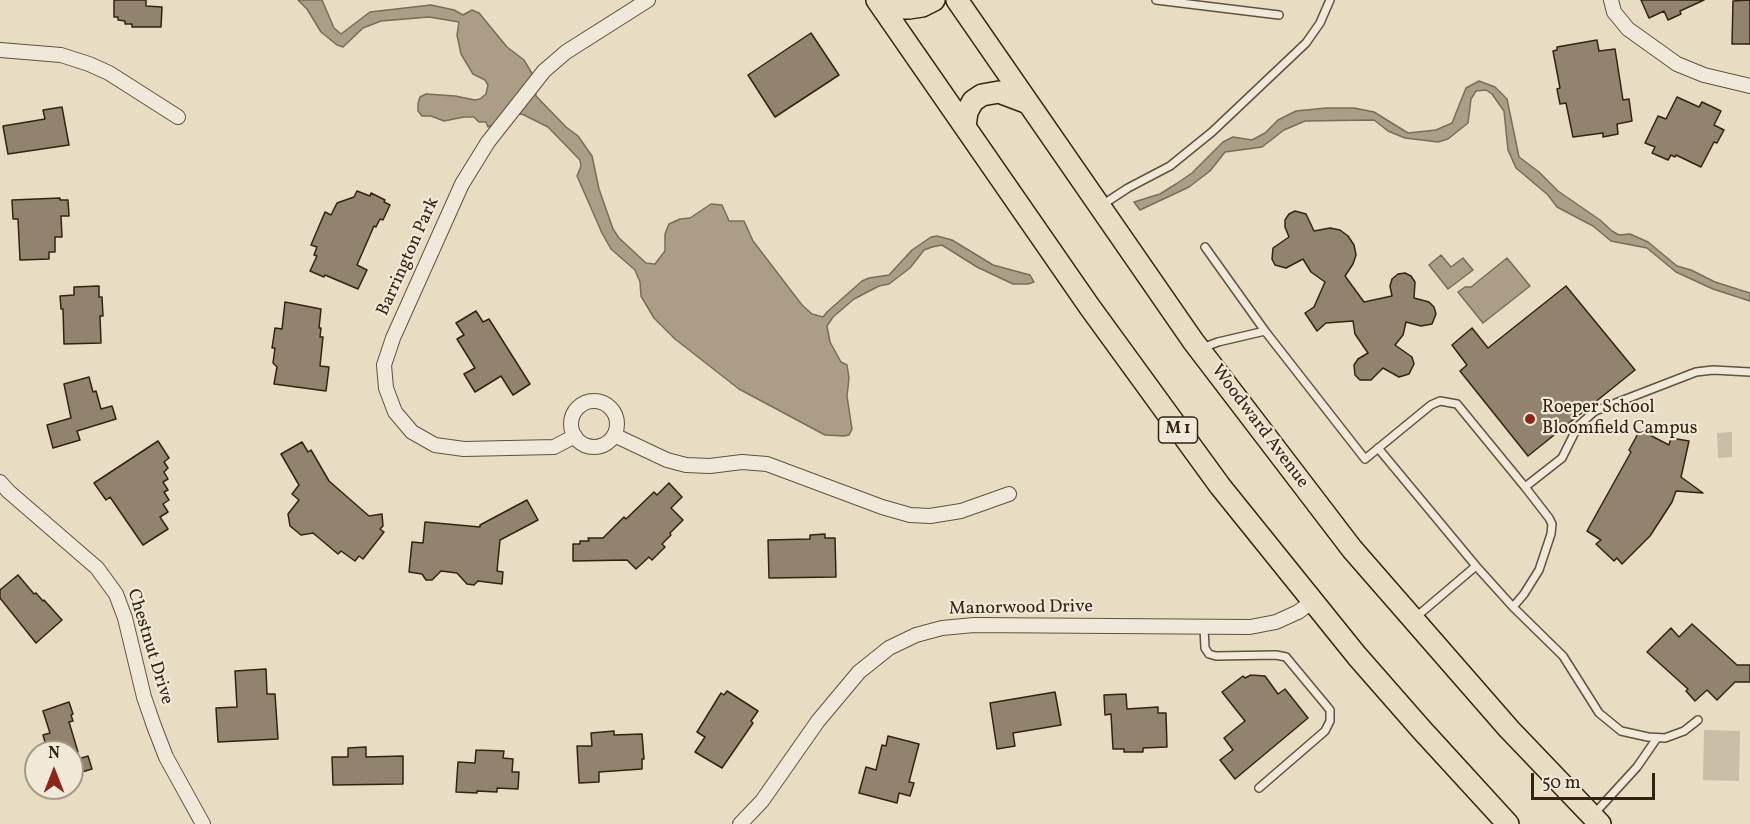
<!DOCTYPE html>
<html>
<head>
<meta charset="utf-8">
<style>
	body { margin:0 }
	#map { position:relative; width:1750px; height:824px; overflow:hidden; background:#e8dcc3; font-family:Vollkorn,serif }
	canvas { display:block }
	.north { position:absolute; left:24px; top:740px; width:60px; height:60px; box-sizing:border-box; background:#f0e8d8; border:2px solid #a59988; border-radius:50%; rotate:0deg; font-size:16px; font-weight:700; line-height:24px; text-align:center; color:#342311 }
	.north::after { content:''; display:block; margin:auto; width:21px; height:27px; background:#8f2418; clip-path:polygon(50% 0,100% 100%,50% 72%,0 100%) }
	.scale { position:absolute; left:1531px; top:773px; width:124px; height:27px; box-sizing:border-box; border:3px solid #342311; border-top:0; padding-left:8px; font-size:18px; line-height:21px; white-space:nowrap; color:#342311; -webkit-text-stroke:4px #f0e8d8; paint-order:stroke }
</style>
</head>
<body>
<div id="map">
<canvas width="1750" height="824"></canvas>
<div class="north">N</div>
<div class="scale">50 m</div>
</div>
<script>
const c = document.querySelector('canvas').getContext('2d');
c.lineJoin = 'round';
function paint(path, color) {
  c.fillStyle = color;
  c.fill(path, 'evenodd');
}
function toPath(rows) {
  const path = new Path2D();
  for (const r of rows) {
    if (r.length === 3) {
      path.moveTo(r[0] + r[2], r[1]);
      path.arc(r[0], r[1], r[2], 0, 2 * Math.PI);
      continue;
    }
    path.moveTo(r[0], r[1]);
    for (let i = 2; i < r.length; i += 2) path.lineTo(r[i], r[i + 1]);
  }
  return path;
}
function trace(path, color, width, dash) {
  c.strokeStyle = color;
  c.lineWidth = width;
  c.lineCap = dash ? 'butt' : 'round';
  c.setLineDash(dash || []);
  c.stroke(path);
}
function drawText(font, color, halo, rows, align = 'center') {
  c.font = font + ' Vollkorn,serif';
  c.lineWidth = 4.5;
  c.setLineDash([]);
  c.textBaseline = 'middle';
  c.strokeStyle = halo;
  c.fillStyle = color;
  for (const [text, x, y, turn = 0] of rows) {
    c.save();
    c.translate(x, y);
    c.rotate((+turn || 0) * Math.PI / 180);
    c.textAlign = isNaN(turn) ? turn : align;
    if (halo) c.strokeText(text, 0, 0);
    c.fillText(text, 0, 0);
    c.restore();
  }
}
const green = toPath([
	[1732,432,1732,457,1718,458,1717,433],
	[1704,730,1740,731,1739,781,1703,780]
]);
const water = toPath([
	[298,0,322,0,334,28,341,34,370,12,431,5,454,10,463,15,472,10,479,13,507,47,524,60,534,77,536,96,566,127,578,136,592,156,599,189,613,229,619,238,646,263,655,264,665,251,665,234,669,224,680,219,690,218,711,204,722,205,729,221,744,221,753,241,802,305,812,314,823,317,827,312,862,281,869,278,889,275,912,250,931,237,937,236,952,240,993,265,1030,275,1034,282,1028,284,1013,284,977,267,942,245,932,247,924,250,910,268,889,284,879,286,854,299,833,317,827,326,830,342,841,362,847,365,849,378,847,396,852,429,849,435,844,436,825,435,739,389,675,339,654,318,641,296,640,282,635,270,611,249,602,233,577,176,581,166,580,160,548,127,522,114,511,115,488,127,486,122,479,122,474,117,464,117,444,121,431,116,422,116,418,111,418,104,420,97,426,94,455,96,475,100,480,99,486,94,488,85,485,80,473,74,461,54,457,35,459,22,429,17,381,21,363,28,343,47,337,45,321,32,307,9,298,0],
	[1479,81,1495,87,1507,99,1519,157,1539,172,1558,191,1600,220,1612,231,1619,235,1630,234,1648,242,1677,266,1691,270,1715,282,1750,293,1750,301,1713,289,1676,272,1647,248,1611,241,1593,226,1557,207,1548,195,1516,168,1508,150,1504,111,1492,94,1486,90,1476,91,1471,99,1468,123,1448,139,1438,142,1405,138,1388,131,1374,120,1305,121,1284,130,1262,147,1225,152,1210,171,1189,187,1140,210,1134,202,1160,194,1176,184,1192,173,1223,142,1233,137,1252,140,1265,133,1278,120,1296,111,1326,108,1354,108,1374,112,1408,133,1436,130,1452,123,1466,88,1479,81],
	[1441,255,1451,267,1463,258,1473,270,1448,289,1429,265,1441,255],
	[1507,258,1530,286,1483,323,1458,292,1465,287,1471,287,1507,258]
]);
const building = toPath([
	[114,0,146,0,146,6,162,7,161,27,132,27,132,24,125,24,125,21,118,20,118,17,114,17,114,0],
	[1641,0,1704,0,1680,11,1681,14,1668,20,1664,11,1649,18,1641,0],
	[1750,0,1750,44,1732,44,1733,1,1750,0],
	[811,33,839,75,775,117,748,75,811,33],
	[1597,40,1599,51,1615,49,1623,100,1629,99,1632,121,1617,124,1618,134,1603,137,1603,133,1573,137,1566,103,1560,104,1557,89,1560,88,1553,51,1557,50,1557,47,1597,40],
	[1677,97,1699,107,1702,102,1721,111,1714,125,1724,130,1717,143,1714,142,1701,167,1676,155,1675,157,1671,155,1668,160,1652,153,1655,147,1645,143,1658,116,1666,119,1677,97],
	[62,107,69,145,8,154,3,126,45,119,43,110,62,107],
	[357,191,370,196,371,193,385,200,384,202,390,205,383,220,380,219,376,227,374,226,357,265,367,270,358,289,325,275,324,277,310,271,317,256,314,255,317,247,311,245,325,212,331,215,337,203,354,197,357,191],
	[60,198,60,200,68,200,69,216,61,216,62,237,55,237,55,252,49,252,49,259,20,260,18,219,13,219,12,200,60,198],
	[1295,211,1306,214,1314,231,1330,228,1340,230,1348,236,1354,245,1356,255,1353,264,1345,276,1364,302,1392,296,1390,286,1392,279,1398,274,1405,273,1411,276,1415,282,1414,298,1429,302,1434,307,1436,314,1432,324,1421,326,1406,322,1403,335,1395,345,1412,357,1414,364,1409,374,1399,377,1383,368,1371,380,1360,380,1355,375,1354,365,1358,359,1368,353,1355,334,1353,321,1326,323,1317,331,1305,313,1314,307,1325,282,1311,272,1303,259,1286,268,1275,265,1272,259,1273,248,1289,237,1285,227,1285,220,1289,214,1295,211],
	[99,286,99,297,102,297,103,316,100,316,101,343,64,344,63,309,61,309,60,296,74,295,74,287,99,286],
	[1566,286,1635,370,1528,456,1460,371,1467,365,1452,345,1472,328,1488,348,1566,286],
	[285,302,321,309,319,328,321,328,320,337,323,337,320,366,329,367,326,391,274,384,277,367,273,363,275,348,272,348,275,328,282,329,285,302],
	[476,311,483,322,489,319,530,384,513,395,501,376,475,392,464,374,475,368,457,339,464,335,456,323,476,311],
	[89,377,93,392,96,391,101,409,112,406,116,419,77,431,80,440,53,448,47,425,71,418,64,384,89,377],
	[1640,430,1669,445,1671,438,1689,441,1681,477,1703,493,1676,491,1672,502,1650,536,1622,564,1617,558,1614,561,1596,544,1601,540,1587,531,1631,452,1629,450,1640,430],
	[158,441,169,458,164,462,168,468,164,472,168,479,163,482,168,490,164,492,169,500,163,504,168,512,160,517,168,529,143,545,110,497,106,500,94,483,158,441],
	[302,442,308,452,311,450,329,481,369,516,382,514,383,526,380,529,384,532,363,559,359,556,355,561,341,551,338,554,313,533,301,535,290,526,288,514,299,500,292,494,299,485,281,454,302,442],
	[669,483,682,497,671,508,683,520,670,533,671,535,662,544,665,547,652,560,649,557,636,569,627,560,573,561,573,544,580,544,580,541,589,541,588,538,603,538,624,517,626,519,654,492,657,495,669,483],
	[527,500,538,520,500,540,497,571,503,572,502,584,478,581,474,585,467,584,457,573,441,571,432,580,426,580,422,574,409,572,412,542,423,543,425,522,480,527,480,525,527,500],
	[825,534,825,538,835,538,836,577,769,578,768,540,810,539,810,535,825,534],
	[18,575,34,594,36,593,43,601,44,600,62,620,36,643,0,598,0,590,18,575],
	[1692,624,1737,665,1750,665,1750,682,1735,682,1717,700,1707,690,1695,701,1686,691,1688,689,1647,652,1671,628,1679,637,1692,624],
	[266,669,267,694,275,694,278,739,218,742,216,708,237,707,235,671,266,669],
	[1251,675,1265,676,1278,694,1285,689,1308,718,1235,779,1220,760,1233,750,1224,738,1245,721,1222,692,1243,676,1245,678,1251,675],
	[727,691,758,711,751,721,753,723,722,768,695,752,705,737,697,732,721,693,724,695,727,691],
	[1055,692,1061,725,1013,733,1015,746,997,749,990,703,1055,692],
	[1126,694,1127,709,1158,707,1158,713,1166,713,1167,747,1143,748,1143,752,1124,752,1124,749,1113,749,1111,714,1105,715,1104,695,1126,694],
	[69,702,73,714,71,715,73,721,69,722,78,752,48,752,43,735,50,733,43,711,69,702],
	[614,731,614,735,642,734,644,759,642,759,642,769,599,772,599,782,579,783,577,746,592,746,591,733,614,731],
	[888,736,919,744,909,782,914,783,910,796,899,793,897,803,859,793,866,767,876,770,882,745,886,746,888,736],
	[366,747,366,757,403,756,403,784,333,785,332,757,348,757,348,748,366,747],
	[476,750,504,751,503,758,513,759,512,772,519,772,518,789,497,788,497,792,477,791,477,793,456,792,458,762,475,763,476,750],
	[88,756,92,769,72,775,72,761,88,756]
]);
const lane = toPath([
	[1156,0,1279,15],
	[1102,205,1128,188,1170,166,1212,132,1306,43,1320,23,1330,0],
	[1205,247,1265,331],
	[1202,348,1218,342,1265,331,1365,459,1431,405,1440,401,1457,404,1525,487,1549,518,1552,524,1551,534,1539,570,1524,594,1513,607,1476,566,1416,617],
	[1378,448,1476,566],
	[1525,487,1562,458,1578,426,1595,411,1696,372,1713,370,1750,372],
	[1513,607,1563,656,1599,713,1621,731,1648,737,1665,738,1684,731,1698,720],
	[1204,627,1205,648,1209,654,1216,656,1276,655,1286,657,1330,710,1330,721,1325,731,1259,788],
	[1594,814,1637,767,1657,738]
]);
const street = toPath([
	[1611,0,1614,12,1628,29,1677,64,1704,75,1750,86],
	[0,50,61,55,89,64,109,73,178,117],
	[594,424,23],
	[614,435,667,460,686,465,710,466,742,462,767,464,882,507,910,515,930,516,961,511,1009,494],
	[575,436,554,447,464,449,435,445,412,432,395,412,386,388,384,365,393,338,462,184,488,142,544,71,566,52,648,0],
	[0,482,8,491,97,568,116,594,125,618,144,697,154,726,166,757,203,824],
	[740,824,762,801,818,721,859,672,889,648,916,635,942,628,974,625,1250,627,1276,622,1298,612,1312,602]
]);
const primary = toPath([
	[877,0,1089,306,1220,486,1357,656,1421,729,1508,824],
	[957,0,1193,341,1352,549,1509,729,1600,824],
	[883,7,909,8,922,6,934,0],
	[965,126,967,112,973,101,982,95,999,92,1028,103]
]);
const markers = [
	[1530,419,6,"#8f2418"]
];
const shields = [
	[1178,430,39]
];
const shieldNames = [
	["M 1",1178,430]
];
const streetNames = [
	["Barrington Park",409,257,-66],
	["Woodward Avenue",1259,427,53],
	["Manorwood Drive",1021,609,-1],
	["Chestnut Drive",149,647,73]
];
const poiNames = [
	["Roeper School",1542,409],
	["Bloomfield Campus",1542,430]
];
paint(green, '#c9bda5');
paint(water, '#ab9d86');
trace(water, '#7b6c57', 1.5);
paint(building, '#92836e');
trace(building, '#342311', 1.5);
trace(lane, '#61513e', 10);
trace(street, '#61513e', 16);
trace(primary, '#342311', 24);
trace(lane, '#f0e8d8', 7);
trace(street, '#f0e8d8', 14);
trace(primary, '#e8dcc3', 21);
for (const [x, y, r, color] of markers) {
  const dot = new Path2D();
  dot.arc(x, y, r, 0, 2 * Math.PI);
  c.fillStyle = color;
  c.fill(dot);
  trace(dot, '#f0e8d8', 2);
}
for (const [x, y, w] of shields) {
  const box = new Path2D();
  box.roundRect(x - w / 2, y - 13, w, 26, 4.5);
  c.fillStyle = '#f0e8d8';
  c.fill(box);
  trace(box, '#342311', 1.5);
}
drawText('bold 16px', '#342311', null, shieldNames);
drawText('18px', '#342311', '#f0e8d8', streetNames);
drawText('18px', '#342311', '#f0e8d8', poiNames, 'left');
</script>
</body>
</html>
